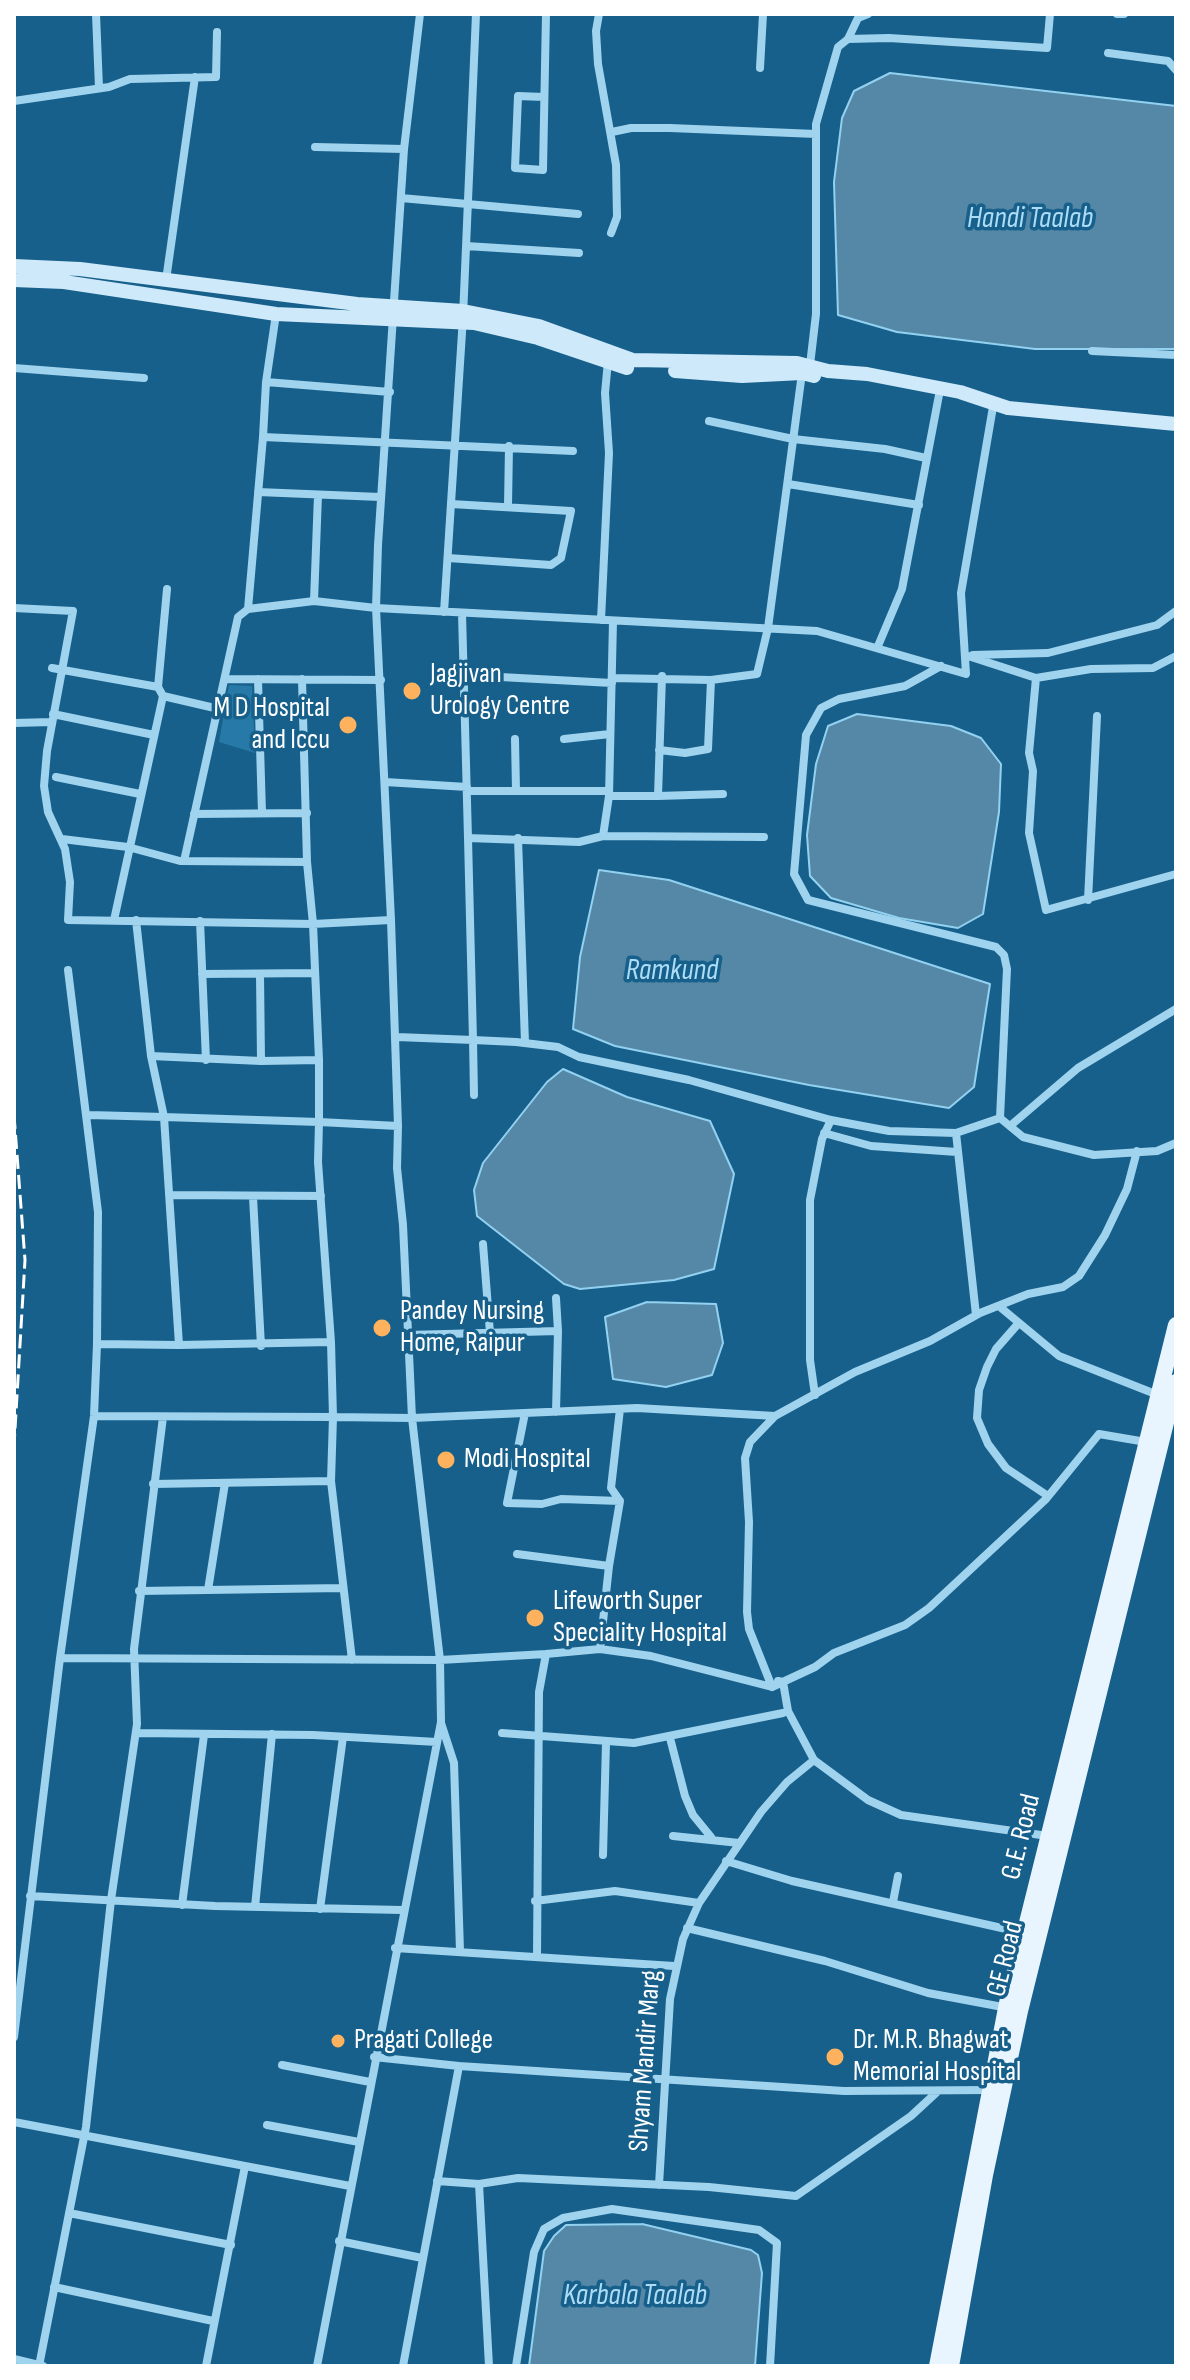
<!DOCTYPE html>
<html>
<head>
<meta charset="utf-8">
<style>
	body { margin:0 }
	#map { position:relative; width:1190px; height:2380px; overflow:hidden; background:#17608b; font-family:"Sofia Sans Condensed",sans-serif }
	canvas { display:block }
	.frame { position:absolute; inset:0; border:16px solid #fff; pointer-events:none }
</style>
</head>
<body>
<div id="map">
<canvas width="1190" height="2380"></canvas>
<div class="frame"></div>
</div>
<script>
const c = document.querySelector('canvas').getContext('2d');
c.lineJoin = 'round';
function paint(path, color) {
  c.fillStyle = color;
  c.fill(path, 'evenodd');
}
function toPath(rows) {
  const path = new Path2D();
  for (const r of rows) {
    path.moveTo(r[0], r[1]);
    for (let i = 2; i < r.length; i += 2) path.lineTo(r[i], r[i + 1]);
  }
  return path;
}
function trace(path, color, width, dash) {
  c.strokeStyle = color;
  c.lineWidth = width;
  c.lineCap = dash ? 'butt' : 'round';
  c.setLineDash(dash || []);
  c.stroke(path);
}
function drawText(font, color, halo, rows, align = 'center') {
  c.font = font + ' "Sofia Sans Condensed",sans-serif';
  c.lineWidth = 7;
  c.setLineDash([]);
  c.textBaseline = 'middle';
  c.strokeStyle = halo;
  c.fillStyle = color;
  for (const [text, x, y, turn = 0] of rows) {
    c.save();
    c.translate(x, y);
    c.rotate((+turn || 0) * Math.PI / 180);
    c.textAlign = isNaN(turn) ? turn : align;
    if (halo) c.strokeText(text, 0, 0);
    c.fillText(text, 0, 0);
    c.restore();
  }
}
const green = toPath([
	[229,685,252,686,255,753,219,742]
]);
const water = toPath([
	[890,73,1176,106,1176,349,1035,349,897,332,838,315,834,182,842,118,854,91,890,73],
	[857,714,951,726,981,738,1001,764,999,812,983,914,958,928,899,918,831,898,810,876,807,835,816,764,828,726,857,714],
	[599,870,669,880,990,984,974,1087,949,1108,809,1085,615,1046,573,1029,580,957,599,870],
	[563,1069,627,1097,710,1121,734,1174,714,1269,674,1280,580,1289,564,1284,477,1216,474,1190,483,1163,547,1082,563,1069],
	[647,1302,716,1304,723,1343,712,1375,666,1387,613,1379,605,1317,647,1302],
	[642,2224,751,2250,758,2255,762,2273,755,2366,529,2366,544,2251,554,2236,566,2225,642,2224]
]);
const street = toPath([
	[96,14,99,88],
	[599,14,596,31,598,64,616,165,617,217,611,233],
	[1117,14,1124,14],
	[848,39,889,38,1047,48,1050,14],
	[1108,53,1168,61,1176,70],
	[760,68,763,14],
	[544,97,518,96,515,168,543,170,546,14],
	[14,101,109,87,130,79,216,77,217,32],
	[612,132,631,128,670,128,816,134],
	[315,147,404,149],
	[401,198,578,214],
	[466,246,579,253],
	[166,280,195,77],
	[1092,351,1176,355],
	[14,368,144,378],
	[266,382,390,392],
	[709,421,793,439,885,449,926,458],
	[263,437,266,382,276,314],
	[788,484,919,505],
	[258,492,380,497],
	[508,506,509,446],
	[448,558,551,565,561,558,571,511,451,504],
	[314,601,318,495],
	[14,608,73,611,47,751,44,786,48,812,65,849,70,882,68,920,313,924,391,920,398,1126,319,1122,318,1162,331,1342,179,1345,164,1117,319,1122,319,1060,313,924,307,862,302,679],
	[248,609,314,601,376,608,817,631,966,674,961,593,994,401],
	[444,612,463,317,476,14],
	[462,613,468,838,579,842,603,836,764,837],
	[601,620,609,453,605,393,608,361],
	[878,646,902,589,939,395],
	[965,655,1036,678,1029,753,1033,771,1029,833,1046,910,1176,874],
	[973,655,1048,653,1157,625,1176,611],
	[941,666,905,686,839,699,821,708,806,735,794,874,808,900,996,947,1004,955,1007,969,1000,1118],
	[52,668,158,687,163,696,114,920],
	[463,675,612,683],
	[612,678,711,680,708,749,685,753,659,750],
	[1036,678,1091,669,1153,668,1176,656],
	[225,679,381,680],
	[258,679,262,813],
	[711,680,757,674,768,628,802,373,810,365,816,314,816,124,838,47,848,39,858,18,868,14],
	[158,687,167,589],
	[163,696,219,709],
	[53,714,154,735],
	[14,723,52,722],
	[515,739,516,791],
	[564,739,610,734],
	[56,777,140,794],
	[385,782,467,787],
	[467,791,609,791],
	[609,796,658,796,662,676],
	[658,796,723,794],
	[194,814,307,813],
	[603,836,609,796,613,621],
	[518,838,525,1043],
	[62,839,128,847,180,861,307,862],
	[184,861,238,617,248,609,263,437,573,451],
	[1088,900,1097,716],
	[391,920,376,608,378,545,404,149,420,14],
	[200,921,206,1060],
	[68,970,98,1212,97,1344,94,1416,60,1658,440,1660,546,1654],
	[202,974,315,973],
	[397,1037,473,1040,468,838],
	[151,1056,261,1061,260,974],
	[261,1061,319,1060],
	[474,1095,473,1040,516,1042,558,1047,579,1057,689,1080,831,1120,889,1131,956,1133,1000,1118,1023,1137,1094,1155,1157,1151,1176,1143],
	[89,1115,164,1117,151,1056,136,920],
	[1010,1126,1078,1068,1176,1009],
	[824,1133,871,1146,957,1152],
	[956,1133,976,1315],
	[1137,1151,1127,1189,1105,1235,1079,1276,1063,1287,1028,1294,980,1313,930,1341,855,1372,775,1416,750,1442,745,1458,749,1522,747,1612,749,1629,772,1687,815,1667,834,1653,905,1625,929,1608,1046,1499,1099,1434,1146,1442],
	[172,1195,321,1196],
	[253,1197,261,1346],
	[483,1244,490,1333],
	[556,1298,558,1331],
	[1000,1307,1059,1356,1158,1395],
	[1017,1325,996,1349,987,1367,979,1390,977,1418,988,1444,1006,1468,1048,1496],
	[408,1335,558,1331,556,1412],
	[97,1344,179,1345],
	[815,1395,810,1360,810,1200,822,1139,831,1120],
	[525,1413,507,1503,542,1504,561,1499,620,1501],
	[94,1416,333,1417,331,1342],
	[153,1484,331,1481],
	[517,1554,609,1566,600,1649],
	[609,1566,620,1501,611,1488,620,1409],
	[208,1590,225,1483],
	[139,1591,342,1588],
	[352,1660,331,1481,333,1417,412,1418,637,1408,775,1416],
	[778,1681,783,1682,788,1711,814,1760,868,1800,901,1815,1048,1836],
	[441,1723,454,1763,460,1951],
	[136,1733,313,1735,437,1742],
	[502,1733,634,1743,783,1713],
	[670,1738,685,1796,693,1815,711,1837],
	[673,1836,739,1843],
	[603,1855,606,1743],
	[726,1861,792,1881,1024,1933],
	[30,1896,215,1906,402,1910],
	[535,1901,615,1891,699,1903],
	[893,1902,898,1876],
	[182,1905,204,1735],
	[255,1907,272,1734],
	[320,1909,343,1737],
	[687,1928,825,1961,928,1993,1008,2008],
	[395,1948,674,1966],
	[537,1956,539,1692,546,1654,600,1649,651,1656,772,1687],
	[14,2037,60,1658],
	[374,2057,459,2066,844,2091,991,2090],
	[282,2065,370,2082],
	[14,2122,350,2186],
	[267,2125,359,2142],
	[437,2181,479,2184,518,2178,709,2187,796,2196,911,2116,937,2092],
	[479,2184,489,2366],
	[659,2185,670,1999,683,1939,699,1903,761,1812,787,1782,814,1760],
	[69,2213,231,2245],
	[339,2241,422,2258],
	[54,2287,213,2321],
	[14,2359,43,2366],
	[39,2366,86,2127,111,1900,137,1724,134,1649,163,1417],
	[206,2366,245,2166],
	[317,2366,441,1722,440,1660,412,1418,403,1225,397,1168,398,1126],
	[403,2366,459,2066],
	[516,2366,534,2252,544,2229,563,2218,612,2209,759,2230,777,2243,770,2366]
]);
const secondary = toPath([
	[14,266,80,269,357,304,463,311,539,326,633,360,797,363,828,371,867,374,960,392,1008,408,1176,424],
	[14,280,64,282,276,314,474,323,538,338,627,368],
	[675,371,742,376,802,373,814,376]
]);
const primary = toPath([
	[937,2366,1007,2003,1176,1325],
	[951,2366,985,2175,1020,2011,1176,1382]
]);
const rail = toPath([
	[14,1115,25,1260,14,1446]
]);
const markers = [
	[412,691,10,"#ffb25e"],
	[348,725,10,"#ffb25e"],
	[382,1328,10,"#ffb25e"],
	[446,1460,10,"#ffb25e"],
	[535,1618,10,"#ffb25e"],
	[338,2041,8,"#ffb25e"],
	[835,2057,10,"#ffb25e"]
];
const poiNames = [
	["Jagjivan",430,675],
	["Urology Centre",430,707],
	["M D Hospital",330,709,"right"],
	["and Iccu",330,741,"right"],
	["Pandey Nursing",400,1312],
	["Home, Raipur",400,1344],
	["Modi Hospital",464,1460],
	["Lifeworth Super",553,1602],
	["Speciality Hospital",553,1634],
	["Pragati College",354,2041],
	["Dr. M.R. Bhagwat",853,2041],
	["Memorial Hospital",853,2073]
];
const streetNames = [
	["G.E. Road",1022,1837,-76],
	["GE Road",1006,1959,-76],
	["Shyam Mandir Marg",646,2061,-86]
];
const waterNames = [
	["Handi Taalab",1030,219],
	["Ramkund",672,971],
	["Karbala Taalab",635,2296]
];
paint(green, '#277aa7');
paint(water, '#5588a7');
trace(water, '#93d1f1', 2);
trace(street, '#a0d3ee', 8);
trace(secondary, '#cee9fa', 14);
trace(primary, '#e8f5ff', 16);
trace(rail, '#fff', 3, [14, 6]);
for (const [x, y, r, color] of markers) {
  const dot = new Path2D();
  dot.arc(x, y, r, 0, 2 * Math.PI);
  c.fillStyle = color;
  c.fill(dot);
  trace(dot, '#17608b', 3);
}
drawText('28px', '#fff', '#17608b', poiNames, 'left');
drawText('28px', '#fff', '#17608b', streetNames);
drawText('italic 30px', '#acdcf6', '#17608b', waterNames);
</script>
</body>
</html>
